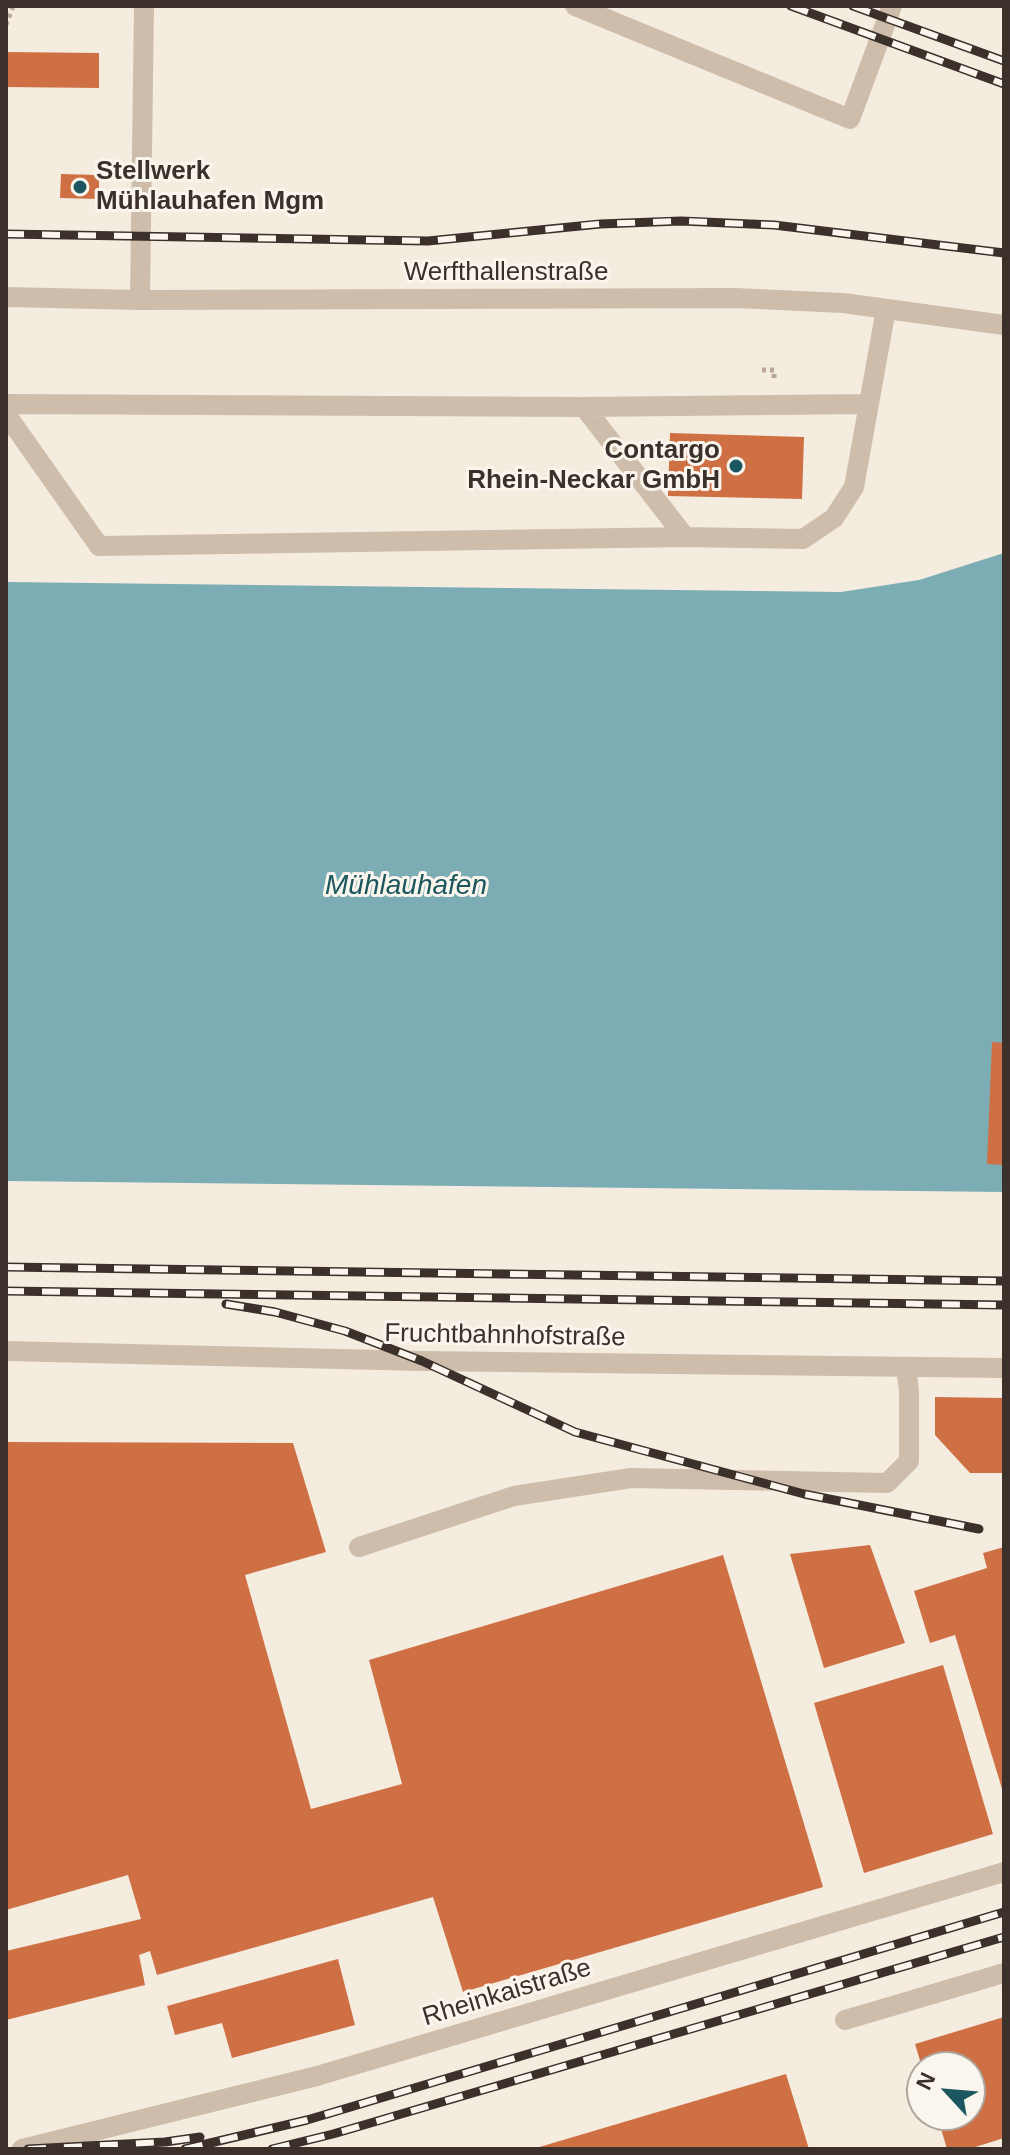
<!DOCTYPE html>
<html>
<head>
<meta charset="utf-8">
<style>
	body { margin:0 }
	#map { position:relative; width:1010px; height:2155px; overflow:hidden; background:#f5ece0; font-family:Arial,sans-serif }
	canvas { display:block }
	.frame { position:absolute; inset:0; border:8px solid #3b312a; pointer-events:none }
	.north { position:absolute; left:906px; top:2051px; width:80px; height:80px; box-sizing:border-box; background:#fbf6ed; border:2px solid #aea79f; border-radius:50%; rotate:296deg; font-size:22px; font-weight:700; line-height:32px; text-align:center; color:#3b312a }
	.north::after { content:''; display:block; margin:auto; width:28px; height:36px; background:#1c5760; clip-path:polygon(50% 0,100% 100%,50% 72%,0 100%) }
</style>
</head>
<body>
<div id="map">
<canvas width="1010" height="2155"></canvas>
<div class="frame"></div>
<div class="north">N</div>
</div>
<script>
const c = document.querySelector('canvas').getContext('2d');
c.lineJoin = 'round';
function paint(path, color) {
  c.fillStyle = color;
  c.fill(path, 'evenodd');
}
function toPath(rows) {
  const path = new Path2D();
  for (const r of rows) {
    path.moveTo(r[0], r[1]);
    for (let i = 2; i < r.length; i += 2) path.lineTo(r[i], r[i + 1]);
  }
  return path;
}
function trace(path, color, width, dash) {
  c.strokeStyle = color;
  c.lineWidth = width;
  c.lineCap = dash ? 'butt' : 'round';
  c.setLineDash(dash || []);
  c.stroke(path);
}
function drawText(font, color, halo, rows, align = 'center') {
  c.font = font + ' Arial,sans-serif';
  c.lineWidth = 6;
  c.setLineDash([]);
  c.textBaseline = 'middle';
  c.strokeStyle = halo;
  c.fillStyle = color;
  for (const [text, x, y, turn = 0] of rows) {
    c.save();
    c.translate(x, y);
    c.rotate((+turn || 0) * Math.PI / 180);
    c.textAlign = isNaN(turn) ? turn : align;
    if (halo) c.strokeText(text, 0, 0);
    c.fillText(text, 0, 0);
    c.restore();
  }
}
const water = toPath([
	[1004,553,1004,1192,6,1181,6,582,841,592,919,580]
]);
const building = toPath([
	[6,52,99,53,99,88,6,87],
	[61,174,99,175,99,199,60,198],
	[670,433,804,437,802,499,668,496],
	[992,1042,1004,1043,1004,1165,987,1164],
	[935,1397,1004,1398,1004,1473,970,1473,935,1435],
	[6,1442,293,1443,326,1552,245,1575,311,1809,402,1784,369,1660,723,1555,823,1887,463,1992,433,1897,157,1975,150,1951,139,1955,145,1985,6,2020,6,1951,141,1919,128,1875,6,1910],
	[870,1545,905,1643,824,1668,790,1554],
	[1004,1547,1004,1792,1003,1792,955,1635,930,1643,914,1591,987,1568,983,1553],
	[943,1665,993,1834,864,1873,814,1703],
	[338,1959,355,2025,232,2058,222,2023,175,2035,167,2006],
	[1004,2017,1004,2138,969,2149,947,2149,937,2115,970,2115,970,2067,922,2067,915,2044],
	[786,2074,809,2149,537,2149,536,2148]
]);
const path = toPath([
	[6,25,13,6],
	[762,370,774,370,774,381]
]);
const minor = toPath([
	[575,6,850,119,892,6],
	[6,297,140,300,736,298,843,303,1004,325],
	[140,300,144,6],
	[6,404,584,407,685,537],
	[584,407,868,404],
	[6,414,99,546,685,537,803,539,834,518,854,487,886,309],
	[6,1351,422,1361,1004,1368],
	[359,1547,514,1496,631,1478,887,1483,909,1461,909,1391,906,1367],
	[845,2020,1004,1973],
	[22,2149,317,2076,1004,1872]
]);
const rail = toPath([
	[791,6,1004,84],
	[853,6,1004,61],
	[6,234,428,241,600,224,681,221,774,225,1004,253],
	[6,1267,1004,1281],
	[6,1291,1004,1305],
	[226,1304,275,1312,345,1331,422,1361,575,1432,804,1494,979,1529],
	[28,2149,165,2142,200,2137],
	[185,2149,307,2120,1004,1912],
	[272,2149,333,2134,1004,1937]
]);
const markers = [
	[80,187,8,"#1c5760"],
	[736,466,8,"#1c5760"]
];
const poiNames = [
	["Stellwerk",96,172],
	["Mühlauhafen Mgm",96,202],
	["Contargo",720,451,"right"],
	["Rhein-Neckar GmbH",720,481,"right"]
];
const streetNames = [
	["Werfthallenstraße",506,273],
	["Fruchtbahnhofstraße",505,1336,1],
	["Rheinkaistraße",507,1993,-17]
];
const waterNames = [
	["Mühlauhafen",406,886]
];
paint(water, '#7cadb4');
paint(building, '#ce7044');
trace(path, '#baa794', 5, [4, 4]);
trace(minor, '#cebdaa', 20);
trace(rail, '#3b312a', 9);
trace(rail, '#fbf6ed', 6, [18]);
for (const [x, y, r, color] of markers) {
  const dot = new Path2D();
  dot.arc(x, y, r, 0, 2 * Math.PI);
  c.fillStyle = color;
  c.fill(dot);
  trace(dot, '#fbf6ed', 3);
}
drawText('bold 26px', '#3b312a', '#fbf6ed', poiNames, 'left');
drawText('26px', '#3b312a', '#fbf6ed', streetNames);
drawText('italic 28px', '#1c5760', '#fbf6ed', waterNames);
</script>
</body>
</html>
